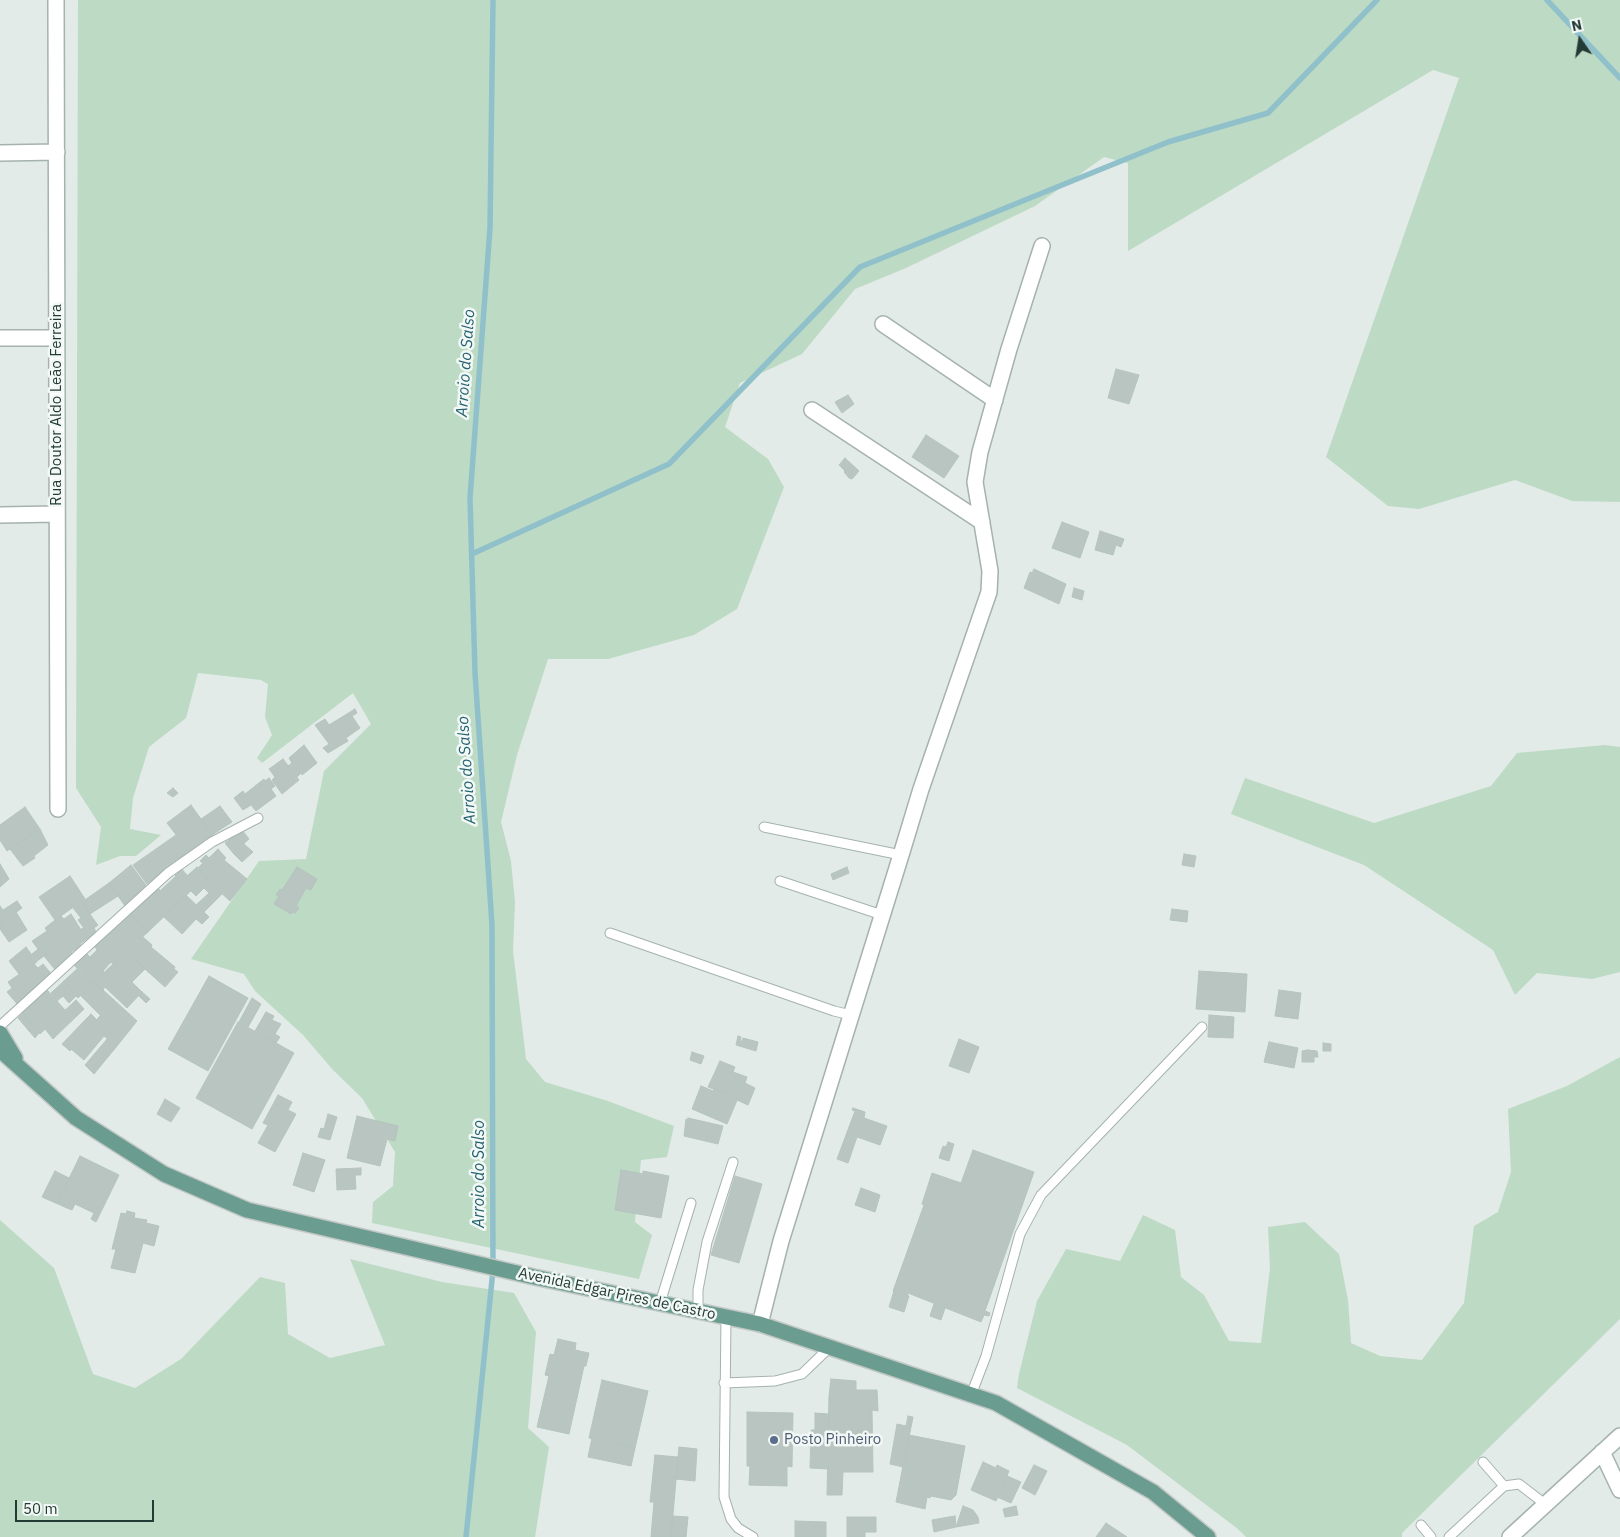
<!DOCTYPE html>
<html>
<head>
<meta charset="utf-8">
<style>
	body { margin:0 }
	#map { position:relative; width:1620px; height:1537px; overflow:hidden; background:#e2ebe7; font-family:"IBM Plex Sans",sans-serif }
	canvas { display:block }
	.north { position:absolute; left:1555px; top:15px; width:50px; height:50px; -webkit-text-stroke:4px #f2f8f5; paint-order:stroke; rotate:347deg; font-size:14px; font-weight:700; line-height:20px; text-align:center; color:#243a34 }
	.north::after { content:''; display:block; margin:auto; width:18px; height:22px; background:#243a34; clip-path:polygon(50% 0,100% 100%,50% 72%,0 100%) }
	.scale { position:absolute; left:15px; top:1500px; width:139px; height:22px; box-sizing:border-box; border:2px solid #243a34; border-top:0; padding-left:6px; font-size:15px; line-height:18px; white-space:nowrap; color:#243a34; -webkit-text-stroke:4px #f2f8f5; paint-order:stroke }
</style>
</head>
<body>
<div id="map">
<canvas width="1620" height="1537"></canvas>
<div class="north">N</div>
<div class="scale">50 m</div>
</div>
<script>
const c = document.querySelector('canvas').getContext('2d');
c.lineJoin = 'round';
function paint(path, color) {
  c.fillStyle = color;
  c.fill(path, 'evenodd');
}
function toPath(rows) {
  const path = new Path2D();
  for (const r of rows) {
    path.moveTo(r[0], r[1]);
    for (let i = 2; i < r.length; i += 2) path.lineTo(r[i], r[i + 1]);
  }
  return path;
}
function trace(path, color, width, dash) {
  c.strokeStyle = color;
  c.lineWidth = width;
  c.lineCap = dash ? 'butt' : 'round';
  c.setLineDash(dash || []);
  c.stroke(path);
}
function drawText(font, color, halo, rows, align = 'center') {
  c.font = font + ' "IBM Plex Sans",sans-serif';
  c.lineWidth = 5;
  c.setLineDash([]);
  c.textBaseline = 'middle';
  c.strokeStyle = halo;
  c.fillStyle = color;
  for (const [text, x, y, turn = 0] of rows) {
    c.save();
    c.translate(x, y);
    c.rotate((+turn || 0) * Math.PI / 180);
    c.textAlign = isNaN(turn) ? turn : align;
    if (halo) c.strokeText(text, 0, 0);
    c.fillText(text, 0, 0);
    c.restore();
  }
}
const green = toPath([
	[78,0,1620,0,1620,502,1572,501,1515,480,1419,509,1388,506,1326,457,1459,78,1433,70,1128,251,1128,163,1104,157,1035,206,906,268,855,289,802,354,740,383,725,427,768,459,784,487,737,609,694,635,608,659,548,659,517,755,501,822,511,861,515,902,513,951,526,1059,545,1082,608,1101,674,1126,667,1157,641,1160,635,1222,652,1235,639,1279,372,1223,373,1202,393,1186,395,1152,362,1098,333,1070,303,1035,255,991,244,974,191,959,259,861,306,859,324,771,371,724,353,693,262,763,257,758,272,735,265,717,268,684,261,680,198,673,186,718,149,747,133,798,130,829,161,835,136,856,120,856,96,865,101,827,76,788],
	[1605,745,1620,747,1620,972,1592,979,1537,973,1515,995,1493,950,1364,865,1231,814,1245,778,1374,823,1491,786,1517,753],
	[1620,1057,1620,1319,1402,1533,1402,1537,1246,1537,1238,1529,1127,1445,1017,1388,1019,1374,1037,1301,1066,1249,1120,1261,1143,1215,1175,1230,1181,1277,1204,1295,1229,1341,1261,1343,1270,1268,1268,1227,1305,1222,1339,1254,1348,1300,1351,1343,1380,1356,1422,1360,1464,1303,1474,1226,1498,1212,1511,1172,1508,1109,1567,1086],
	[0,1220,54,1268,93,1374,135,1388,181,1359,260,1277,285,1283,288,1334,330,1358,385,1345,350,1259,442,1282,514,1293,536,1332,528,1428,549,1447,535,1537,0,1537]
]);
const stream = toPath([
	[1547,0,1620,78],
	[472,554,669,464,860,267,1168,142,1268,113,1377,0],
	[466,1537,493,1270,492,925,475,673,470,498,490,228,493,0]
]);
const building = toPath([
	[1116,369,1139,375,1129,404,1108,398,1116,369],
	[848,395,854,404,842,413,835,402,848,395],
	[926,435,959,456,944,478,912,457,926,435],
	[845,458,859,471,852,479,849,478,844,472,845,471,839,465,845,458],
	[1062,522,1089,532,1080,558,1052,548,1062,522],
	[1100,531,1124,539,1121,547,1116,545,1113,555,1095,550,1100,531],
	[1034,569,1066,584,1059,604,1024,588,1030,572,1032,573,1034,569],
	[1074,588,1084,591,1082,600,1072,597,1074,588],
	[355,709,357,713,352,716,360,728,346,738,348,741,328,753,323,748,329,744,315,725,325,719,329,725,355,709],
	[304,745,317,763,302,775,301,773,297,777,288,766,292,763,289,758,304,745],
	[283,759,299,780,282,794,272,780,275,777,269,769,283,759],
	[269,778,275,786,271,789,276,796,256,811,251,805,243,810,234,798,243,791,245,794,264,779,265,781,269,778],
	[173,788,178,793,173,797,167,793,173,788],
	[191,805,213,836,190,853,167,823,191,805],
	[220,806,232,822,212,835,201,819,220,806],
	[25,807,40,829,7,851,0,840,0,825,25,807],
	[40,829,48,845,34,856,35,858,23,866,10,849,40,829],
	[242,830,249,839,233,853,225,843,242,830],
	[176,835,189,852,147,884,133,865,176,835],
	[244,844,253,852,242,862,233,853,244,844],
	[218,849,226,858,206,877,198,868,203,863,200,861,206,855,209,858,218,849],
	[1184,854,1196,856,1194,867,1182,865,1184,854],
	[224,860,247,879,230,901,205,878,224,860],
	[0,864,9,879,0,887,0,864],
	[131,865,146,885,125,906,109,883,131,865],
	[197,867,206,877,196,886,187,876,197,867],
	[297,867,317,879,311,890,306,888,296,906,299,908,295,913,292,912,291,914,274,904,279,896,276,895,280,889,282,890,297,867],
	[847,867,849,873,833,880,831,874,847,867],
	[181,868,196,886,175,906,160,891,176,876,174,874,181,868],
	[70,876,85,899,55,920,39,897,70,876],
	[205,878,222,894,204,912,196,905,209,893,204,888,196,896,191,891,205,878],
	[109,883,118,896,90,914,82,902,109,883],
	[157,887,175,906,148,932,130,912,157,887],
	[186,895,209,917,202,924,196,919,182,934,164,917,186,895],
	[17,901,22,908,8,918,3,910,17,901],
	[82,902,94,920,84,928,78,920,81,918,73,908,82,902],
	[0,906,8,918,0,923,0,906],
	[1172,909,1188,911,1187,922,1170,920,1172,909],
	[16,912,27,930,9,942,0,929,0,923,16,912],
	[130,912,148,932,133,945,115,927,130,912],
	[71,914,81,930,37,961,32,954,38,949,32,941,47,931,45,928,54,921,61,916,64,919,71,914],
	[94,920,98,925,94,928,96,932,80,944,82,949,78,951,76,949,71,952,74,956,57,972,44,956,94,920],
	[115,927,133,945,113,964,112,962,109,964,94,946,115,927],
	[143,937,152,945,151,947,175,967,174,969,178,972,165,987,126,952,143,937],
	[26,947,37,962,19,974,9,961,26,947],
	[97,950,109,964,103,971,90,957,97,950],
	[126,952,145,969,132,982,113,964,126,952],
	[86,953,104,972,92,984,74,965,86,953],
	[34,964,38,968,43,964,53,976,18,1005,7,992,12,988,8,982,34,964],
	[113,964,142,992,127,1008,105,987,103,990,94,982,113,964],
	[78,968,92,984,78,998,64,981,78,968],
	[1199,971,1247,974,1245,1012,1196,1009,1199,971],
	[209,976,248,998,208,1071,168,1049,209,976],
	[64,981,76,996,69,1003,63,996,57,1001,51,993,64,981],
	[94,982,114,1000,101,1016,80,995,94,982],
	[47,990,65,1010,40,1034,22,1012,47,990],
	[1279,990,1301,993,1298,1019,1275,1016,1279,990],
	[142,992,150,999,146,1003,138,995,142,992],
	[252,998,261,1004,248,1027,239,1022,252,998],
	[76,1000,84,1009,53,1039,45,1029,76,1000],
	[114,1000,137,1021,117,1046,104,1036,84,1060,71,1049,114,1000],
	[266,1012,274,1016,272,1020,281,1024,275,1034,280,1037,276,1043,255,1031,266,1012],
	[23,1013,39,1033,35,1038,18,1018,23,1013],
	[91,1014,97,1020,70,1051,62,1044,91,1014],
	[1209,1015,1234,1017,1233,1038,1208,1037,1209,1015],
	[238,1022,294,1053,252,1129,196,1098,238,1022],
	[738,1036,741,1037,740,1041,742,1041,743,1038,758,1042,756,1051,736,1045,738,1036],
	[108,1038,117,1046,94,1074,85,1065,108,1038],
	[959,1039,979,1047,969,1073,949,1066,959,1039],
	[1269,1042,1298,1048,1294,1068,1264,1062,1269,1042],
	[1323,1043,1331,1044,1331,1051,1323,1051,1323,1043],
	[1308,1050,1317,1051,1318,1057,1314,1057,1314,1062,1302,1062,1302,1051,1308,1050],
	[692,1052,704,1056,701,1064,690,1060,692,1052],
	[720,1061,735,1067,733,1072,747,1077,745,1083,755,1088,748,1105,737,1100,738,1098,708,1087,720,1061],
	[701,1086,713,1091,714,1089,738,1098,727,1124,692,1109,701,1086],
	[278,1095,292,1102,288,1110,296,1114,275,1152,258,1143,268,1125,263,1123,278,1095],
	[165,1099,180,1108,171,1122,157,1114,165,1099],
	[853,1108,865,1112,864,1118,887,1126,880,1145,857,1137,848,1163,837,1159,855,1111,852,1110,853,1108],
	[328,1114,337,1117,330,1140,318,1137,321,1128,324,1129,328,1114],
	[357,1116,398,1126,395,1141,387,1139,380,1166,347,1158,357,1116],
	[688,1118,723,1126,718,1144,684,1136,686,1119,688,1120,688,1118],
	[948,1142,954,1144,949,1161,939,1158,943,1146,946,1147,948,1142],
	[973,1150,1034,1172,985,1311,990,1313,989,1316,984,1315,981,1322,908,1293,907,1296,893,1291,924,1205,922,1204,932,1173,961,1183,973,1150],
	[303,1153,325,1160,314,1192,293,1185,303,1153],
	[80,1156,119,1175,96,1222,91,1219,94,1213,75,1204,72,1210,67,1208,70,1204,67,1203,66,1205,58,1201,80,1156],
	[361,1168,361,1175,355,1175,356,1189,337,1190,336,1169,361,1168],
	[621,1170,643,1174,643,1171,669,1176,661,1218,615,1210,621,1170],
	[55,1171,69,1178,58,1201,66,1205,67,1203,70,1204,67,1208,42,1197,55,1171],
	[735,1176,762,1184,739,1263,711,1255,735,1176],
	[861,1188,880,1195,875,1212,855,1205,861,1188],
	[127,1211,135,1213,134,1218,147,1220,146,1223,159,1226,154,1246,143,1243,135,1273,111,1268,116,1249,112,1249,121,1213,126,1214,127,1211],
	[894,1291,909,1296,904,1312,889,1307,894,1291],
	[934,1304,945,1308,941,1320,930,1316,934,1304],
	[558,1339,576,1343,575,1350,589,1353,586,1366,584,1366,569,1434,537,1427,549,1376,545,1375,550,1354,554,1355,558,1339],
	[831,1379,856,1381,856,1390,877,1390,878,1411,872,1410,873,1472,843,1472,842,1495,827,1495,829,1396,831,1379],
	[602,1380,648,1391,635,1448,589,1438,602,1380],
	[747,1412,793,1413,792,1467,787,1466,787,1486,749,1485,750,1466,747,1466,747,1412],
	[815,1413,829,1414,828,1469,810,1468,811,1430,815,1430,815,1413],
	[908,1416,913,1417,903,1467,890,1464,897,1424,906,1426,908,1416],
	[909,1435,965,1446,956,1495,951,1500,931,1496,930,1498,927,1497,925,1509,896,1502,909,1435],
	[592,1438,635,1448,631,1466,588,1457,592,1438],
	[679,1447,697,1449,695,1481,676,1479,679,1447],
	[655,1455,678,1457,671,1537,651,1537,654,1502,650,1502,655,1455],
	[983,1462,996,1468,997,1465,1009,1471,996,1501,971,1490,983,1462],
	[1034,1465,1047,1471,1035,1495,1022,1488,1034,1465],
	[1007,1476,1021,1482,1011,1503,997,1497,1007,1476],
	[963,1506,973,1510,978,1517,979,1523,956,1527,963,1506],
	[1016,1506,1018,1515,1005,1517,1003,1509,1016,1506],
	[673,1516,688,1517,686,1537,671,1537,673,1516],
	[955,1516,956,1527,934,1532,932,1520,955,1516],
	[847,1517,876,1517,876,1532,865,1532,865,1537,847,1537,847,1517],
	[795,1521,826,1522,826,1537,795,1537,795,1521],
	[1106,1523,1127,1537,1096,1537,1106,1523]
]);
const lane = toPath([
	[764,827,901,855],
	[780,881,882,915],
	[610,933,834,1011,851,1015],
	[0,1026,168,873,212,842,258,818],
	[660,1303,691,1203],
	[698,1311,698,1290,707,1242,733,1162],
	[726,1317,724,1497,731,1519,738,1528,753,1537],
	[724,1383,775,1381,802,1374,830,1347],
	[971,1395,986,1356,1020,1234,1041,1195,1202,1027],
	[1483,1462,1504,1486],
	[1421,1525,1431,1537],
	[1449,1537,1504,1486,1519,1484,1545,1504]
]);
const street = toPath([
	[56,0,58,809],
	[0,153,57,152],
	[883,324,995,400],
	[0,338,57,338],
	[812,410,982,522],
	[0,515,57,514],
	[760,1324,781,1241,901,855,921,789,989,592,990,571,975,482,980,452,1009,349,1042,246],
	[1602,1452,1620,1490],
	[1510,1537,1620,1436]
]);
const primary = toPath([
	[0,1033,15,1058],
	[0,1050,76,1118,164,1174,247,1210,534,1277,760,1324,996,1403,1153,1492,1208,1537]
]);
const markers = [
	[774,1440,5,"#5c6f8a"]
];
const streetNames = [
	["Rua Doutor Aldo Leão Ferreira",57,405,-90],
	["Avenida Edgar Pires de Castro",617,1294,12]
];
const serviceNames = [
	["Posto Pinheiro",784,1440]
];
const waterNames = [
	["Arroio do Salso",466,363,-86],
	["Arroio do Salso",467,770,-94],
	["Arroio do Salso",479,1174,-90]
];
paint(green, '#bddac5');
trace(stream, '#90c1ca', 5.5);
paint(building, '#b8c5c0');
trace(building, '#b5c4be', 1);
trace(lane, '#a5b2ae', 11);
trace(street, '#a5b2ae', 18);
trace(primary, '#c2c8c6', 18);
trace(lane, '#fff', 9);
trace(street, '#fff', 15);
trace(primary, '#6b9c90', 15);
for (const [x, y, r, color] of markers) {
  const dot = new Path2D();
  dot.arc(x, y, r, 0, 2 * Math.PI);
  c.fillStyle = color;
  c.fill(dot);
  trace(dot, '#f2f8f5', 2);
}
drawText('15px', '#243a34', '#f2f8f5', streetNames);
drawText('15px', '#4e5e75', '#f2f8f5', serviceNames, 'left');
drawText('italic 16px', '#246270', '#f2f8f5', waterNames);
</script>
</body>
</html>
